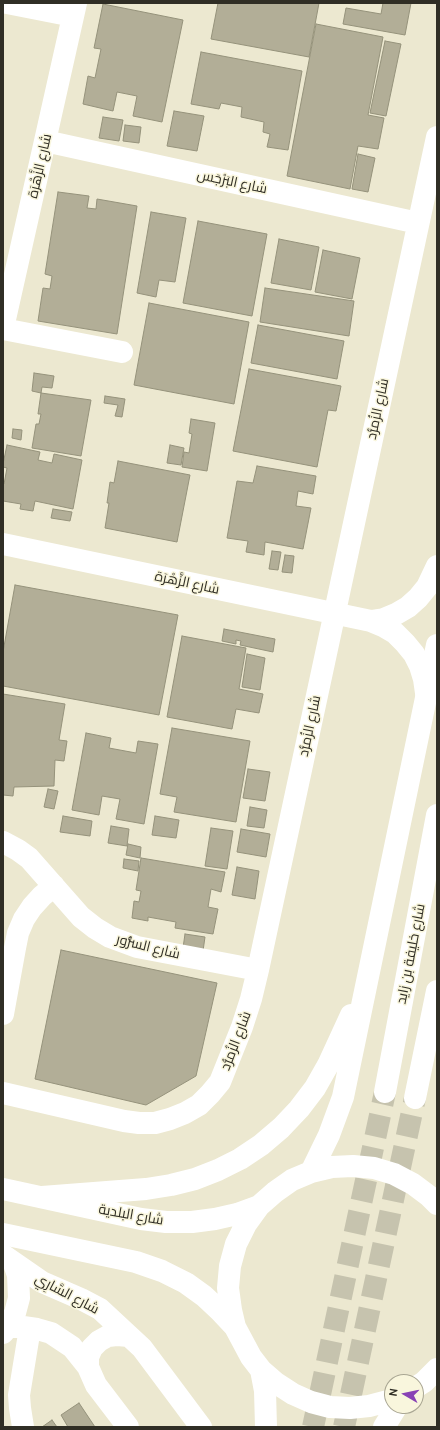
<!DOCTYPE html>
<html>
<head>
<meta charset="utf-8">
<style>
	body { margin:0 }
	#map { position:relative; width:440px; height:1430px; overflow:hidden; background:#ece8d0; font-family:Cabin,sans-serif }
	canvas { display:block }
	.frame { position:absolute; inset:0; border:4px solid #302e25; pointer-events:none }
	.north { position:absolute; left:384px; top:1374px; width:40px; height:40px; box-sizing:border-box; background:#f9f6dd; border:1px solid #a9a693; border-radius:50%; rotate:279deg; font-size:11px; font-weight:700; line-height:16px; text-align:center; color:#302e25 }
	.north::after { content:''; display:block; margin:auto; width:14px; height:18px; background:#8942b5; clip-path:polygon(50% 0,100% 100%,50% 72%,0 100%) }
</style>
</head>
<body>
<div id="map">
<canvas width="440" height="1430"></canvas>
<div class="frame"></div>
<div class="north">N</div>
</div>
<script>
const c = document.querySelector('canvas').getContext('2d');
c.lineJoin = 'round';
function paint(path, color) {
  c.fillStyle = color;
  c.fill(path, 'evenodd');
}
function toPath(rows) {
  const path = new Path2D();
  for (const r of rows) {
    path.moveTo(r[0], r[1]);
    for (let i = 2; i < r.length; i += 2) path.lineTo(r[i], r[i + 1]);
  }
  return path;
}
function trace(path, color, width, dash) {
  c.strokeStyle = color;
  c.lineWidth = width;
  c.lineCap = dash ? 'butt' : 'round';
  c.setLineDash(dash || []);
  c.stroke(path);
}
function drawText(font, color, halo, rows, align = 'center') {
  c.font = font + ' Cabin,Cairo,sans-serif';
  c.lineWidth = 3;
  c.setLineDash([]);
  c.textBaseline = 'middle';
  c.strokeStyle = halo;
  c.fillStyle = color;
  for (const [text, x, y, turn = 0] of rows) {
    c.save();
    c.translate(x, y);
    c.rotate((+turn || 0) * Math.PI / 180);
    c.textAlign = isNaN(turn) ? turn : align;
    if (halo) c.strokeText(text, 0, 0);
    c.fillText(text, 0, 0);
    c.restore();
  }
}
const building = toPath([
	[218,3,319,3,309,57,211,39,218,3],
	[383,3,411,3,405,35,343,24,346,8,381,14,383,3],
	[103,4,183,20,162,122,133,116,137,96,117,92,113,111,83,104,88,76,95,78,101,49,94,48,103,4],
	[316,24,383,37,368,115,384,118,378,149,358,146,350,189,287,176,316,24],
	[385,41,401,44,386,116,370,113,385,41],
	[201,52,302,71,288,150,267,147,270,134,263,132,264,122,241,117,242,107,221,103,219,109,191,104,201,52],
	[174,111,204,116,197,151,167,146,174,111],
	[103,117,123,120,119,141,99,138,103,117],
	[125,125,141,127,139,143,123,141,125,125],
	[358,154,375,158,368,192,352,189,358,154],
	[58,192,89,196,87,208,96,209,97,199,137,206,117,334,38,321,43,288,50,289,52,276,45,274,58,192],
	[151,212,186,218,175,282,159,280,156,297,137,293,151,212],
	[198,221,267,234,252,316,183,303,198,221],
	[279,239,319,247,311,290,271,283,279,239],
	[323,250,360,258,352,299,315,292,323,250],
	[265,288,354,301,349,336,260,322,265,288],
	[149,303,249,322,234,404,134,385,149,303],
	[258,325,344,341,337,379,251,363,258,325],
	[249,369,341,386,336,411,328,410,317,467,233,451,249,369],
	[34,373,54,376,52,388,42,387,41,393,32,391,34,373],
	[41,393,91,400,81,456,32,448,36,424,39,424,41,414,38,414,41,393],
	[105,396,125,399,122,417,115,416,118,405,104,403,105,396],
	[191,419,215,423,207,471,182,467,184,452,189,453,192,434,189,433,191,419],
	[13,429,22,430,21,440,12,438,13,429],
	[7,445,40,452,38,460,52,463,54,454,82,460,73,509,35,501,33,511,20,509,21,504,3,501,3,483,4,484,7,468,3,467,3,464,7,445],
	[170,445,184,448,181,465,167,463,170,445],
	[118,461,190,475,177,542,105,528,109,503,107,503,110,482,114,483,118,461],
	[257,466,316,476,313,494,298,491,296,506,311,508,303,549,265,542,264,555,246,552,248,541,227,538,237,481,253,483,257,466],
	[53,509,72,512,70,521,51,518,53,509],
	[272,551,281,552,278,570,269,569,272,551],
	[285,555,294,556,292,573,282,572,285,555],
	[15,585,178,615,159,715,3,686,3,652,15,585],
	[224,629,275,639,273,652,240,645,241,641,236,640,236,644,222,641,224,629],
	[182,636,246,648,239,689,263,694,259,713,236,709,232,729,167,717,182,636],
	[247,654,265,658,260,690,242,687,247,654],
	[3,694,65,704,59,740,67,741,64,761,55,760,54,786,14,787,13,796,3,795,3,694],
	[172,728,250,741,236,822,174,812,177,797,160,794,172,728],
	[86,733,111,738,109,748,136,753,138,741,158,744,144,824,116,819,120,799,102,796,99,815,72,810,86,733],
	[248,769,270,772,265,801,243,798,248,769],
	[48,789,58,791,54,809,44,807,48,789],
	[250,807,267,810,264,828,247,826,250,807],
	[63,816,92,821,90,836,60,832,63,816],
	[155,816,179,820,176,838,152,835,155,816],
	[111,826,129,829,127,846,108,843,111,826],
	[211,828,233,831,227,869,205,866,211,828],
	[241,829,270,834,266,857,237,852,241,829],
	[128,844,141,847,140,858,126,855,128,844],
	[141,858,225,872,221,892,211,889,208,907,218,909,213,934,175,928,176,922,148,917,148,921,132,918,134,901,139,902,141,891,136,890,141,858],
	[124,859,139,861,138,871,123,868,124,859],
	[237,867,259,871,255,899,232,895,237,867],
	[185,934,205,937,203,951,183,948,185,934],
	[61,950,217,983,196,1076,146,1105,35,1079,61,950],
	[79,1403,95,1427,68,1427,61,1415,79,1403],
	[52,1420,57,1427,42,1427,52,1420]
]);
const highwayTunnel = toPath([
	[313,1427,385,1092],
	[344,1427,415,1098]
]);
const minor = toPath([
	[7,3,73,16],
	[45,141,418,223],
	[3,328,76,3],
	[3,329,122,352],
	[3,544,371,621,383,626,395,633,405,643,414,654,420,666,424,679,426,693],
	[371,621,384,619,396,614,408,607,418,598,427,587,437,566],
	[3,842,18,850,29,858,81,917,95,928,110,937,137,947,258,970],
	[3,1014,15,948,18,933,24,919,32,907,42,896,54,886],
	[3,1093,124,1121,139,1123,155,1123,170,1119,185,1113,199,1105,210,1094,220,1082,242,1027,251,999,258,970,437,137],
	[3,1255,42,1282,81,1299,100,1309,142,1348,201,1427],
	[8,1327,23,1327,37,1329,51,1333,72,1347,88,1367],
	[3,1333,8,1327,15,1313,19,1298,18,1275,14,1264],
	[23,1427,20,1408,19,1395,30,1328],
	[128,1427,96,1385,88,1367,88,1357,92,1348,99,1341,108,1336,117,1335,129,1336]
]);
const major = toPath([
	[311,1172,329,1135,343,1097,437,645],
	[3,1189,141,1219,166,1222,192,1222,215,1219,237,1214,259,1206],
	[42,1197,146,1189,171,1185,195,1179,218,1170,240,1159,261,1145,281,1128,299,1109,315,1088,328,1065,351,1015],
	[3,1234,136,1262,162,1271,186,1283,204,1296,220,1311,235,1327],
	[261,1370,265,1391,266,1427],
	[416,1387,424,1382,437,1369],
	[392,1400,369,1406,350,1408,330,1407,311,1402,293,1394,276,1383,261,1370,251,1357,235,1327,231,1310,228,1288,230,1266,236,1244,246,1224,259,1206,275,1192,292,1180,311,1172,332,1167,353,1166,374,1168,394,1174,413,1184,429,1196,437,1204],
	[384,1427,397,1406]
]);
const highway = toPath([
	[385,1092,437,815],
	[415,1098,437,991]
]);
const streetNames = [
	["شارع الزَّهْرَة",40,166,-77],
	["شارع البَرْجَس",232,182,12],
	["شارع الزُمرُّد",378,409,-78],
	["شارع الزَّهْرَة",187,583,12],
	["شارع الزُمرُّد",310,726,-78],
	["شارع السُّرُور",148,947,14],
	["شارع خليفة بن زايد",411,954,-79],
	["شارع الزُمرُّد",236,1041,-69],
	["شارع البلدية",131,1215,10],
	["شارع السَّارِي",67,1294,28]
];
paint(building, '#b2ae97');
trace(building, '#95927b', 1);
trace(highwayTunnel, '#c6c3ae', 22, [22, 11]);
trace(minor, '#fff', 22);
trace(major, '#fff', 22);
trace(highway, '#fff', 22);
drawText('14px', '#302e25', '#f9f6dd', streetNames);
</script>
</body>
</html>
